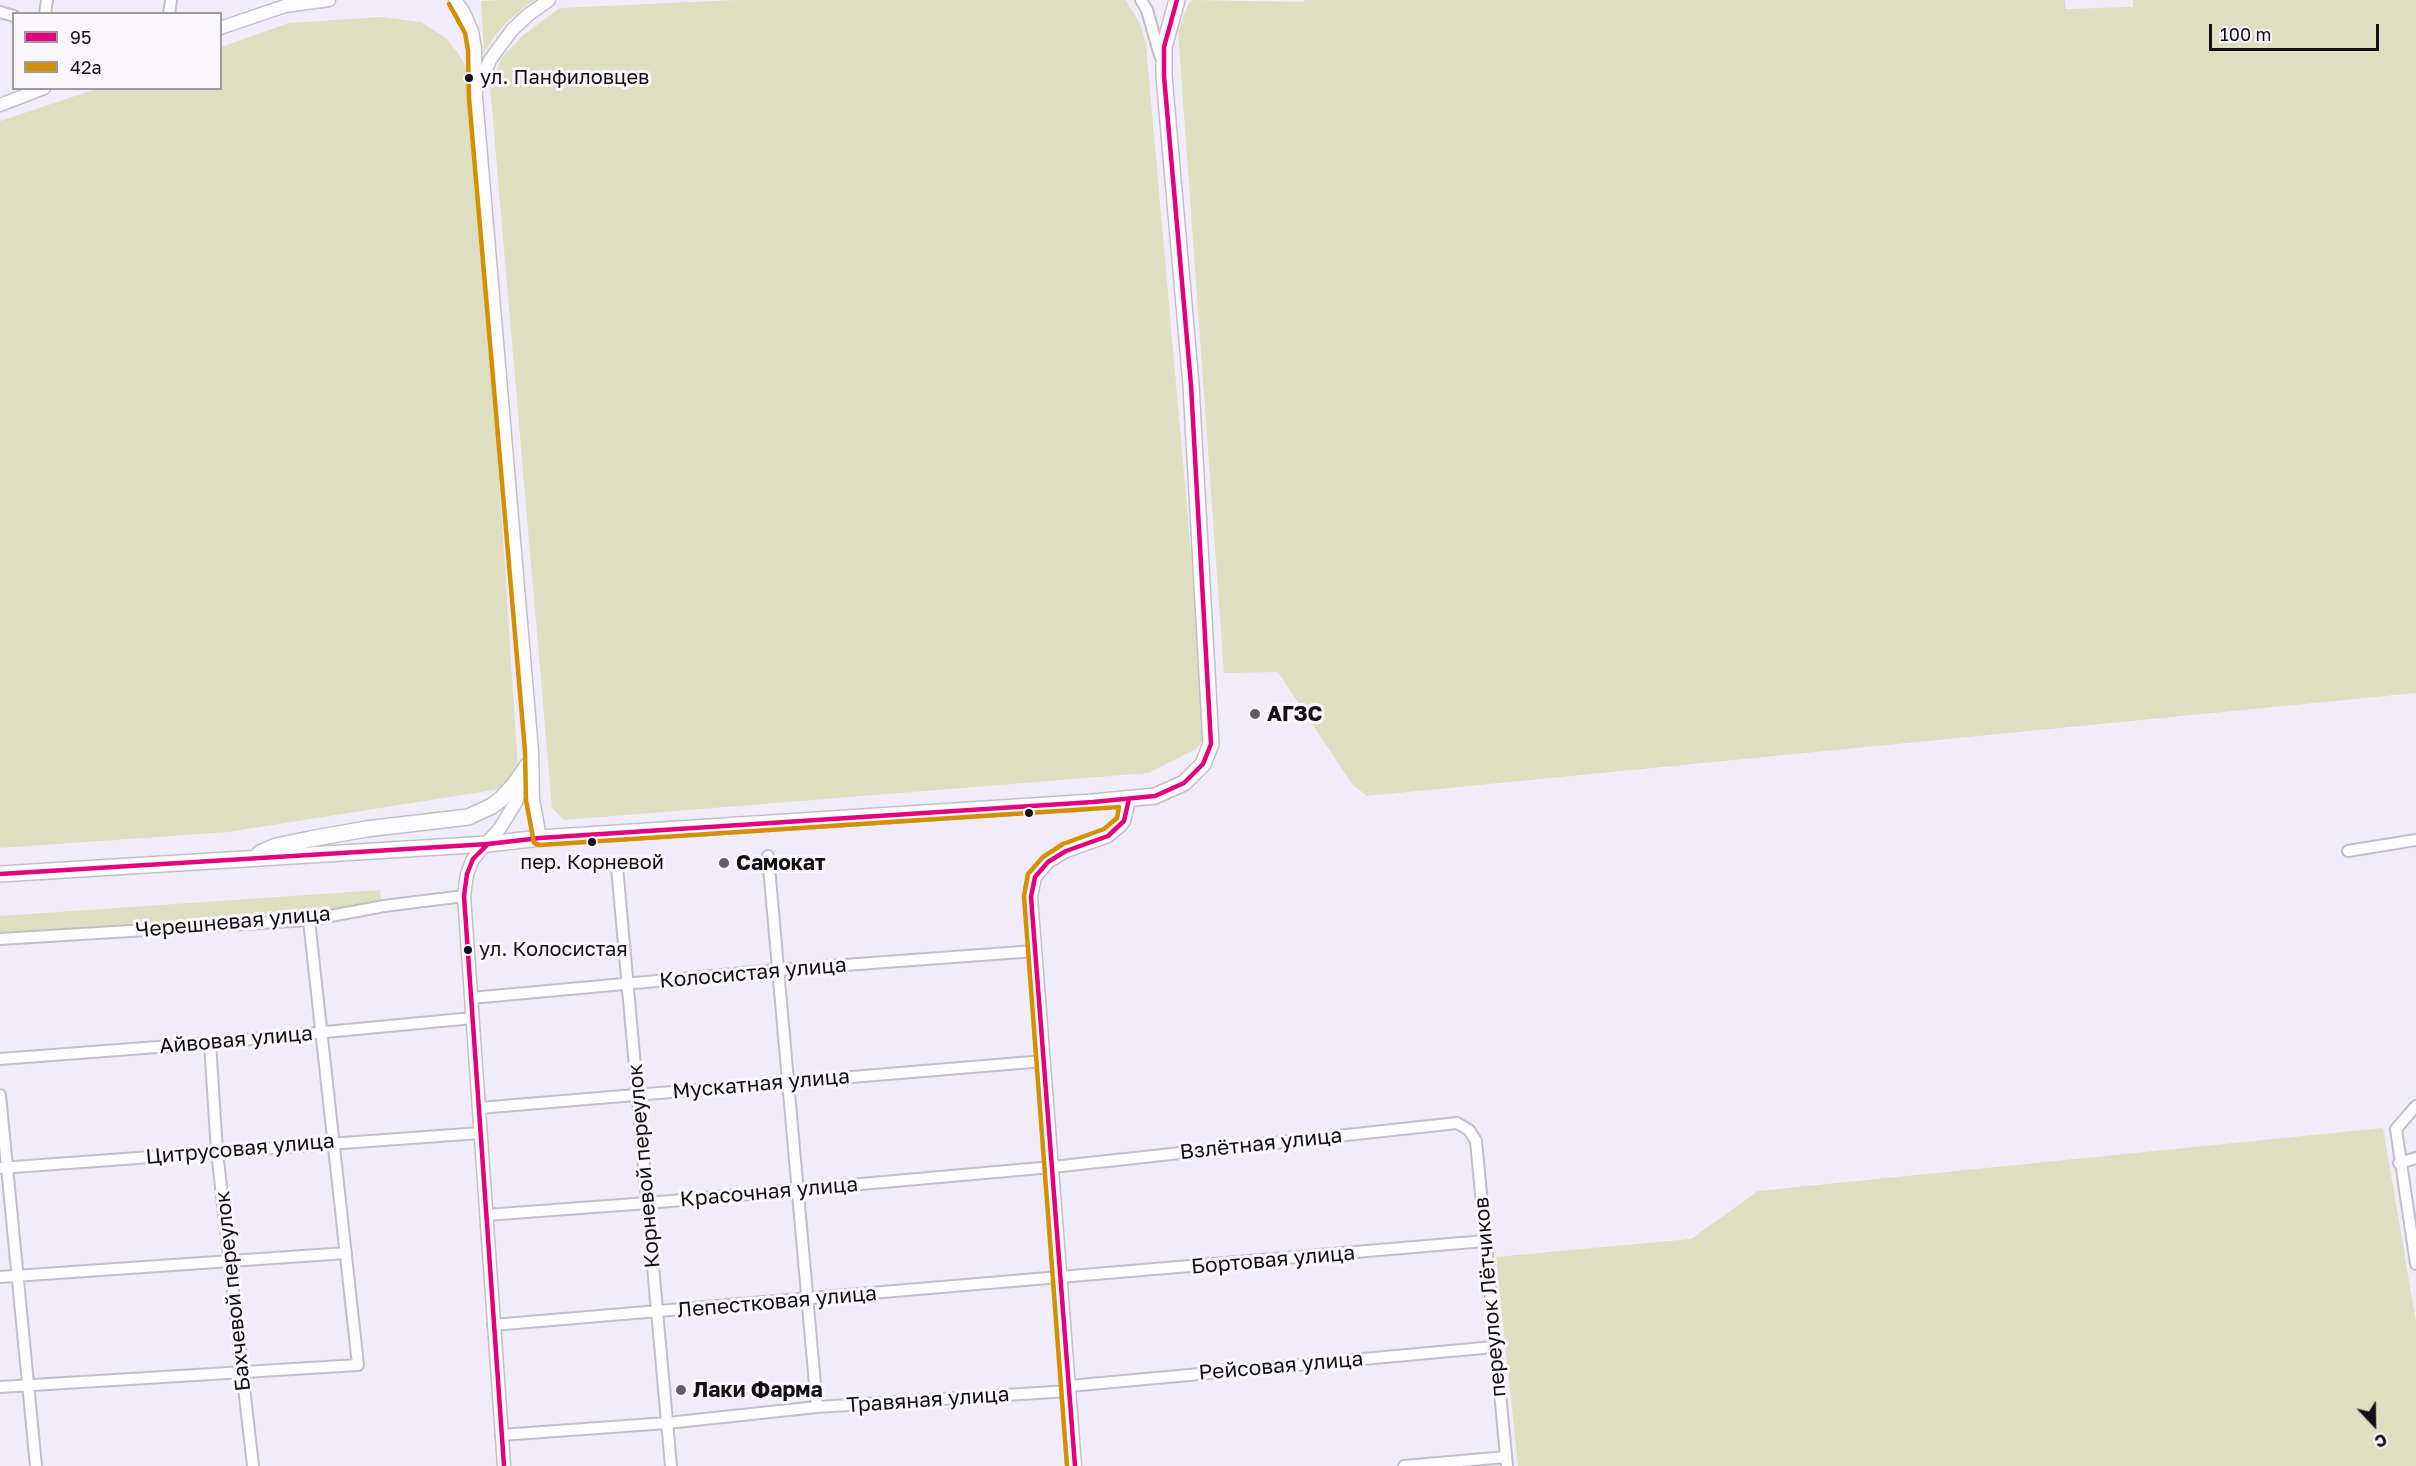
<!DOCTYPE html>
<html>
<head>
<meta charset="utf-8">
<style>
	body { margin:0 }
	#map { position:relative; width:2416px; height:1466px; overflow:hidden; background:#f0ecf9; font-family:"Golos Text",sans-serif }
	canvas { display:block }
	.legend { position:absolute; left:12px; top:12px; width:210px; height:78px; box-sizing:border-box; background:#f9f7fc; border:2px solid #9d9aa0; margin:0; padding:8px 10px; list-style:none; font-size:18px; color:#120f17 }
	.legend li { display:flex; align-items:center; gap:12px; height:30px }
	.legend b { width:30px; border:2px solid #9d9aa0 }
	.north { position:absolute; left:2344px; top:1394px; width:60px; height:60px; -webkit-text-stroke:4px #f9f7fc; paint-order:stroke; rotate:158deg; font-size:16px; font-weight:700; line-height:24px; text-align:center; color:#120f17 }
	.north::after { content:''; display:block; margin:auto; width:21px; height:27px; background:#120f17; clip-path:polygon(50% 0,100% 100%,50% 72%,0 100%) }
	.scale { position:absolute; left:2209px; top:24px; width:170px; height:27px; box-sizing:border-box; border:3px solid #120f17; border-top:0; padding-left:8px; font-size:18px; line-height:21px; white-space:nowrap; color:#120f17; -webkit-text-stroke:4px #f9f7fc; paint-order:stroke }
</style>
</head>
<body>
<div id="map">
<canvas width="2416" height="1466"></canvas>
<ul class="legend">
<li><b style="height:8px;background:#e5007d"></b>95</li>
<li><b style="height:8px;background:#d58f03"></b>42a</li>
</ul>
<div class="north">С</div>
<div class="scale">100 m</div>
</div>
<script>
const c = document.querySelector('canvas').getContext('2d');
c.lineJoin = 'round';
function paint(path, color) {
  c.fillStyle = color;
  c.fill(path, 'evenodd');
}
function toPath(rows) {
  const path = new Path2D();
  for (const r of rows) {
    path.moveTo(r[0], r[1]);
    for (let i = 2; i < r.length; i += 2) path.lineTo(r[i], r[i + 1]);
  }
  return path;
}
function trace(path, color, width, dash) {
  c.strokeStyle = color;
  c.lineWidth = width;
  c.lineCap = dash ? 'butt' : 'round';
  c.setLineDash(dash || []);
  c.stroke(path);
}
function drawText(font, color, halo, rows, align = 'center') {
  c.font = font + ' "Golos Text",sans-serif';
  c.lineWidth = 6;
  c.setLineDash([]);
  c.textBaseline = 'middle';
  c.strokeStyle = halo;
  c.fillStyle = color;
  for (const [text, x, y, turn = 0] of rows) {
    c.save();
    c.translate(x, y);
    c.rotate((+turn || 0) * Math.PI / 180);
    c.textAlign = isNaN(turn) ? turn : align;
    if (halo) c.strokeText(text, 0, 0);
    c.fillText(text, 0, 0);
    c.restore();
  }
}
const green = toPath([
	[503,0,534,0,509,20,494,37,484,53,481,1],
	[737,0,1126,0,1140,24,1146,44,1207,734,1196,749,1148,773,564,820,552,808,490,86,502,58,522,36,560,8],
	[1192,0,1303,2,1304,0,2065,0,2066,9,2133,7,2133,0,2416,0,2416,693,1367,796,1352,784,1278,672,1224,673,1178,31,1188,5],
	[381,17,421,22,446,38,458,53,473,78,519,786,228,832,0,848,0,121,96,89,220,88,221,47,289,23],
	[380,890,382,912,0,943,0,916],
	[2383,1128,2416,1322,2416,1466,1518,1466,1496,1257,1691,1239,1758,1191]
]);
const minor = toPath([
	[1141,0,1147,10,1160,56],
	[0,12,14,16],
	[45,14,47,0],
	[169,14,171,0],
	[2348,851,2416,840],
	[768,856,817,1407],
	[617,867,671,1466],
	[0,939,309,920,384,906,464,896],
	[471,998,777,970,1035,951],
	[210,1043,217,1152,253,1466],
	[0,1059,210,1043,473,1018],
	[0,1095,36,1466],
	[2416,1106,2396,1129,2416,1264],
	[479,1108,1044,1061],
	[2399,1163,2416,1158],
	[0,1168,480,1133],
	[486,1215,648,1203,1052,1167,1457,1123,1469,1130,1476,1141,1507,1466],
	[0,1277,346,1253],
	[493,1325,1485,1241],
	[1069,1386,1494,1347],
	[0,1387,358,1365,309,920],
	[501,1435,667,1423,817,1407,1069,1391],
	[1404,1466,1506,1457]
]);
const tertiary = toPath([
	[455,0,463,11,472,31,475,49,476,97,532,751,533,799,540,838],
	[220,28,285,6,329,0],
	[481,83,490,60,512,30,528,15,549,0],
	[0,105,44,88],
	[504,1466,464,896,467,874,473,859,500,828,516,802,527,770],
	[1075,1466,1031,897,1035,877,1048,862,1066,851,1108,836,1120,826,1124,821,1129,799]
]);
const primary = toPath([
	[260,853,276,846,310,839,366,829,468,817,492,806,501,799,514,785,528,765],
	[0,874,488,844,540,838,1093,802,1155,796,1184,783,1203,764,1211,744,1191,385,1164,76,1164,47,1177,0]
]);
const bus1 = toPath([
	[488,844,473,859,467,874,464,896,504,1466],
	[0,874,488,844,540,838,1093,802,1155,796,1184,783,1203,764,1211,744,1191,385,1164,76,1164,47,1177,0],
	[1075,1466,1031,897,1035,877,1048,862,1066,851,1108,836,1124,821,1129,799]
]);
const bus2 = toPath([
	[449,4,465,33,468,50,469,98,525,751,526,800,534,843,540,845,1119,807,1117,818,1104,829,1063,844,1043,857,1028,874,1024,896,1067,1466]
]);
const markers = [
	[469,78,5,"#120f17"],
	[1255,714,6,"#605c66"],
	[1029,813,5,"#120f17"],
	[592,842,5,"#120f17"],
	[724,863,6,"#605c66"],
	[468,950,5,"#120f17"],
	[681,1390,6,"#605c66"]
];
const busNames = [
	["ул. Панфиловцев",480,78],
	["пер. Корневой",592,863,"center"],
	["ул. Колосистая",479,950]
];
const poiNames = [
	["АГЗС",1267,714],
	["Самокат",736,863],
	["Лаки Фарма",693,1390]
];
const streetNames = [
	["Черешневая улица",233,922,-5],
	["Колосистая улица",753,973,-5],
	["Айвовая улица",236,1040,-5],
	["Мускатная улица",761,1084,-5],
	["Взлётная улица",1261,1144,-6],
	["Цитрусовая улица",240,1149,-5],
	["Корневой переулок",644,1166,-95],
	["Красочная улица",769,1192,-5],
	["Бортовая улица",1273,1260,-5],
	["Бахчевой переулок",233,1291,-96],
	["переулок Лётчиков",1490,1297,-95],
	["Лепестковая улица",777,1302,-5],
	["Рейсовая улица",1281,1366,-5],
	["Травяная улица",928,1400,-4]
];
paint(green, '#dddfc0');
trace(minor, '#c2bec9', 14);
trace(tertiary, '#c2bec9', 15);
trace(primary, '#c2bec9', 18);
trace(minor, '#fdfcfe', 10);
trace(tertiary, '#fdfcfe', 12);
trace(primary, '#fdfcfe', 15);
trace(bus1, '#e5007d', 4.5);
trace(bus2, '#d58f03', 4.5);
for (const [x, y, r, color] of markers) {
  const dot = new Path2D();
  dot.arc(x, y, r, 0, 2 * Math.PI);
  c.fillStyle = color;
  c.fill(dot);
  trace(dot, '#f9f7fc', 2);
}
drawText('20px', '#120f17', '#f9f7fc', busNames, 'left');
drawText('bold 21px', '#120f17', '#f9f7fc', poiNames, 'left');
drawText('21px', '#120f17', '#f9f7fc', streetNames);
</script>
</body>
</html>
